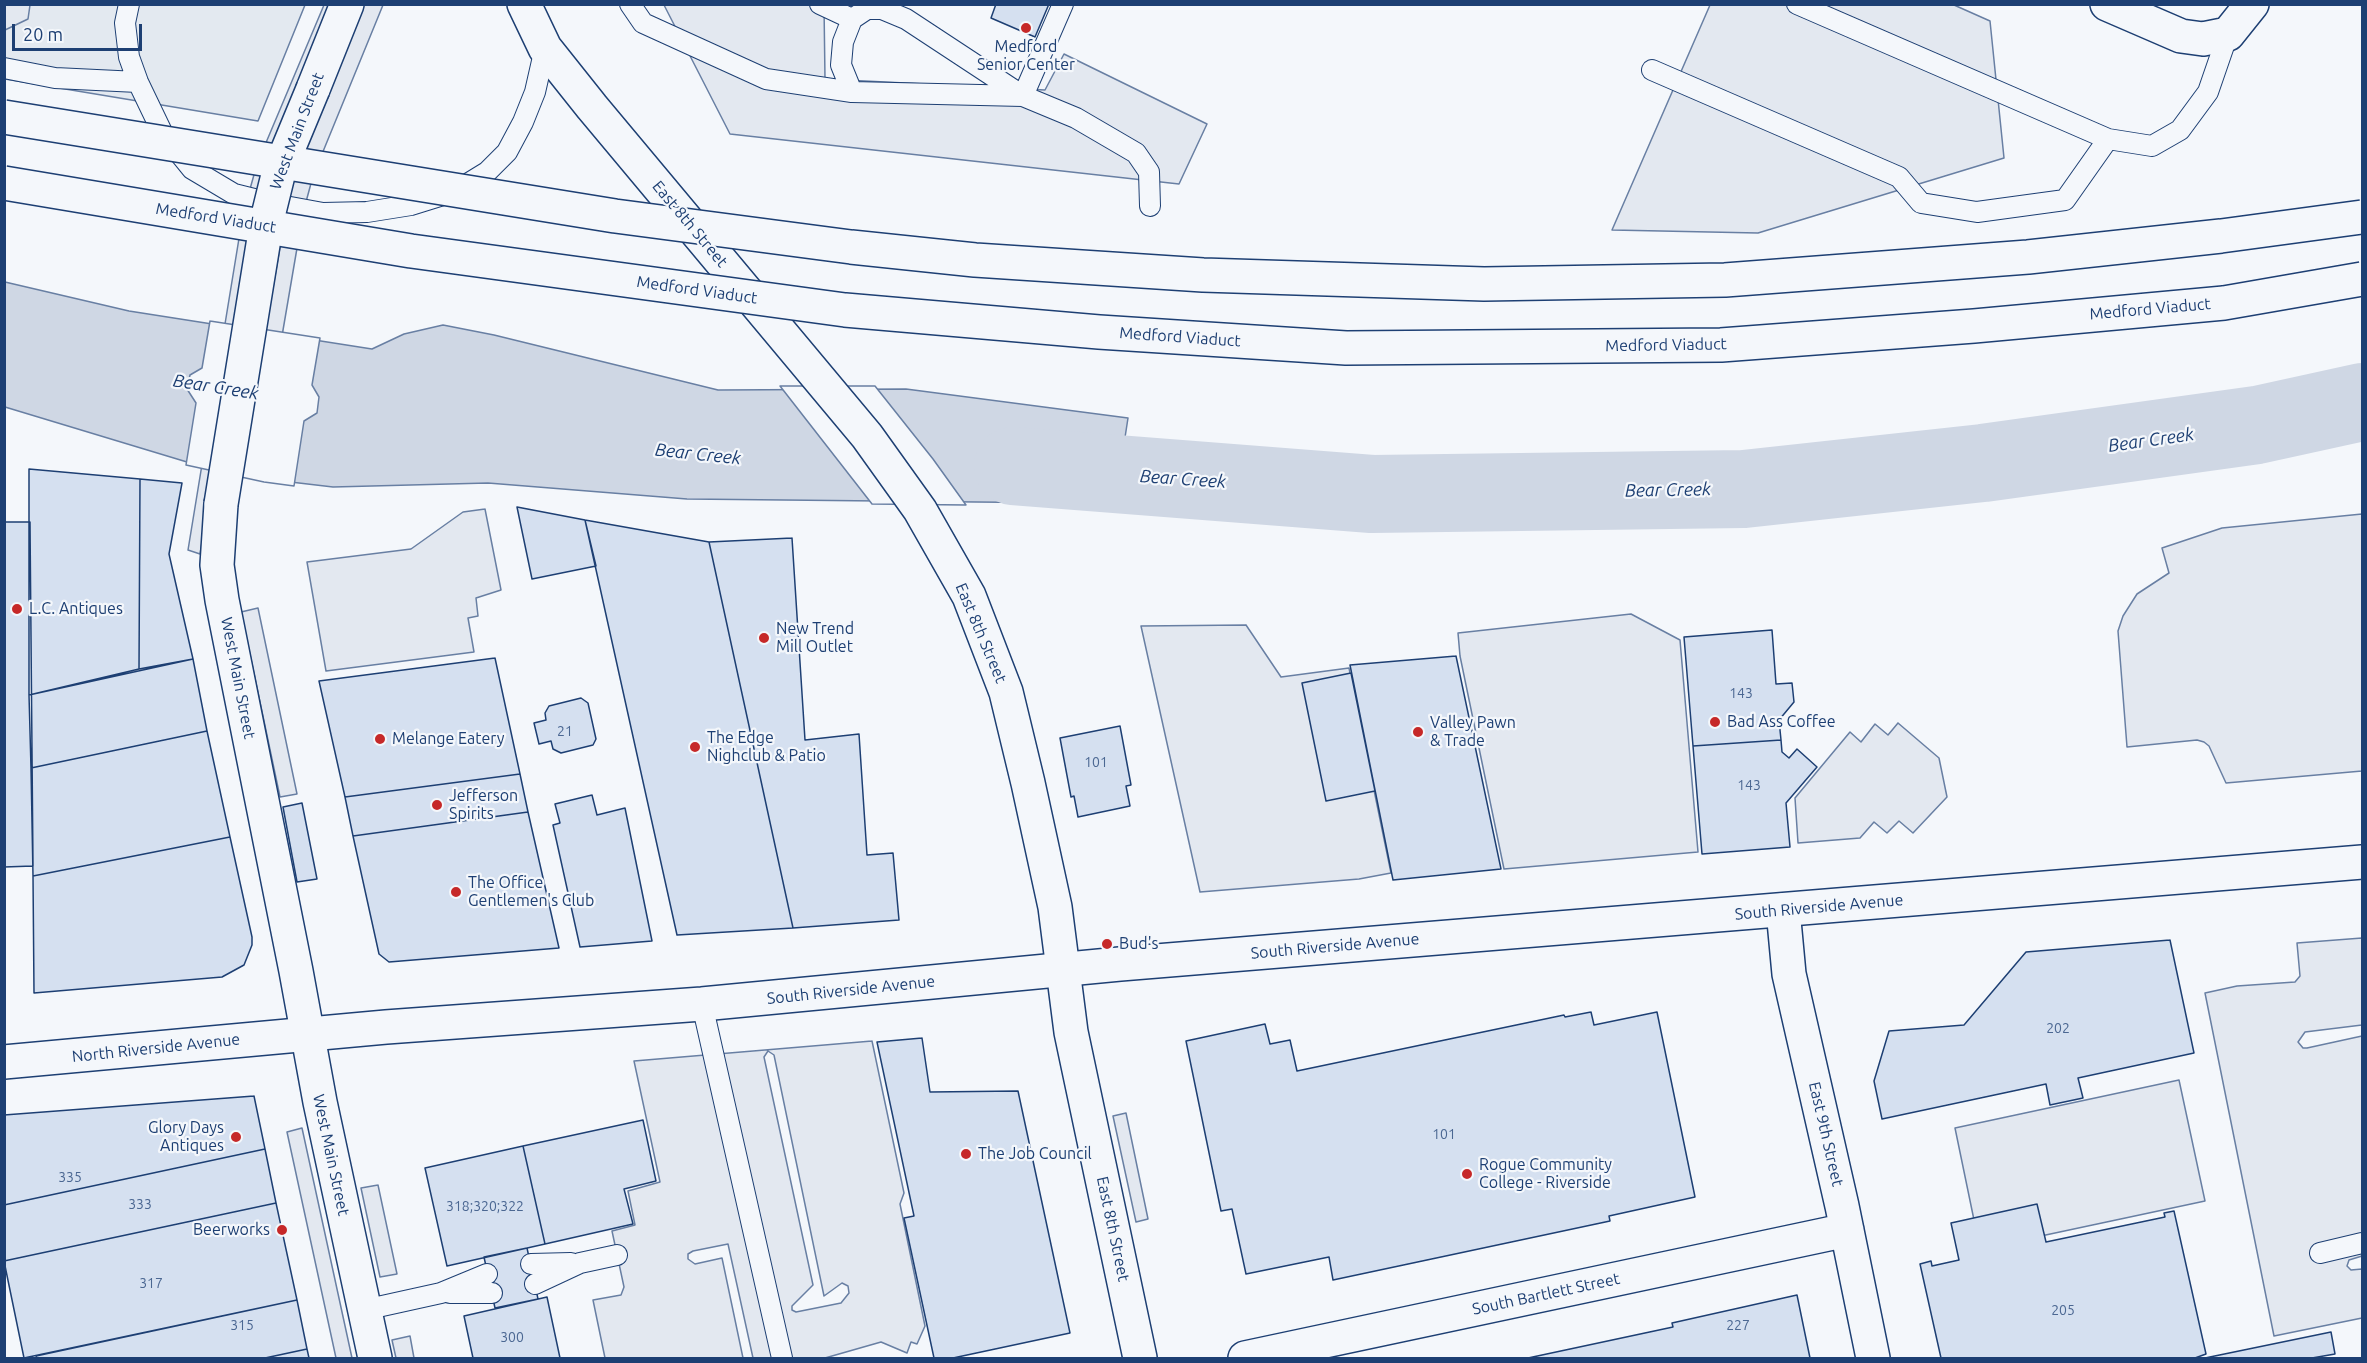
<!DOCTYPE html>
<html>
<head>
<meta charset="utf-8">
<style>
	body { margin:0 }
	#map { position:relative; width:2367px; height:1363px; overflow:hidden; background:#f4f7fb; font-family:Ubuntu,sans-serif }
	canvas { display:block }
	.frame { position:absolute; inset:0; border:6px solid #1d3f73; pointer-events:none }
	.scale { position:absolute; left:12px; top:24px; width:130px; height:27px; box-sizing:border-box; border:3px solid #1d3f73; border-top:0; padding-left:8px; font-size:18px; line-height:21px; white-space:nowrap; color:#1d3f73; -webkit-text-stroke:4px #f4f7fb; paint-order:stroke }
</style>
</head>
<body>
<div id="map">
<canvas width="2367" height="1363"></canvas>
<div class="frame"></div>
<div class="scale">20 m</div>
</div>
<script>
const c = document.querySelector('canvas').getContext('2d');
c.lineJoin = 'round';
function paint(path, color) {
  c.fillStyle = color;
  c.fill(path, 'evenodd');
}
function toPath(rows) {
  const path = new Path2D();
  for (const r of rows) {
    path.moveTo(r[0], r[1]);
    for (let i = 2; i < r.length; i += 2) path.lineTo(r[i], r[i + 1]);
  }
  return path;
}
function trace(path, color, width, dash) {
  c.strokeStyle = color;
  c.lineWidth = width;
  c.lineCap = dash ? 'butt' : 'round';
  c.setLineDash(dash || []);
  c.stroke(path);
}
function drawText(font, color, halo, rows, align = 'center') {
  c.font = font + ' Ubuntu,sans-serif';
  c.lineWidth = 4.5;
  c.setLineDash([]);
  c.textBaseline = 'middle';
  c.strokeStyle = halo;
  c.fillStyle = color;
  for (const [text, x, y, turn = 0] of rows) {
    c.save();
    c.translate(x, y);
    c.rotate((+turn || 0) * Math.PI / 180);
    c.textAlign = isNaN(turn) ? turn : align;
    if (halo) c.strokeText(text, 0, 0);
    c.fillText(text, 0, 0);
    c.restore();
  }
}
const green = toPath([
	[4,5,305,5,258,121,5,79,4,5]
]);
const parking = toPath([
	[4,5,30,5,28,19,5,30,4,5],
	[324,5,338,5,258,217,200,554,188,550,243,214,257,164,324,5],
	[363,5,383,5,313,176,303,213,261,459,244,456,286,212,296,171,363,5],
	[664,5,824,5,825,79,1045,90,1064,54,1207,124,1179,184,730,134,664,5],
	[1710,5,1954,5,1990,21,2004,158,1758,233,1612,230,1710,5],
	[485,509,501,590,476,598,478,616,468,618,474,652,326,671,307,562,411,549,463,512,485,509],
	[2362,514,2362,771,2226,783,2209,746,2204,742,2197,740,2127,747,2118,631,2123,616,2137,594,2169,573,2162,548,2222,528,2362,514],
	[258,608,297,794,280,797,241,612,258,608],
	[1631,614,1680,640,1698,852,1504,869,1460,656,1458,633,1631,614],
	[1246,625,1281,677,1349,668,1391,873,1359,879,1200,892,1141,626,1246,625],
	[1898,723,1939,758,1947,797,1913,833,1899,821,1887,833,1874,822,1860,838,1798,843,1795,798,1850,732,1861,742,1875,724,1888,735,1898,723],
	[2362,938,2362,1025,2305,1032,2298,1042,2303,1048,2307,1048,2362,1036,2362,1256,2349,1260,2347,1266,2351,1270,2362,1269,2362,1318,2274,1336,2205,993,2237,986,2295,982,2300,976,2297,943,2362,938],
	[872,1041,904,1193,900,1204,925,1326,917,1344,911,1342,907,1353,881,1342,825,1358,753,1358,728,1244,693,1251,688,1254,688,1259,695,1264,722,1258,743,1358,605,1358,593,1300,621,1295,624,1287,612,1231,635,1225,628,1191,660,1182,634,1061,872,1041],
	[768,1051,774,1055,824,1296,842,1283,848,1286,849,1293,841,1303,796,1312,792,1310,792,1306,813,1285,764,1057,768,1051],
	[2179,1080,2205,1201,1980,1249,1955,1128,2179,1080],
	[1126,1113,1148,1219,1136,1222,1113,1116,1126,1113],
	[302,1128,352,1358,336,1358,287,1132,302,1128],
	[378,1185,397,1274,380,1277,361,1188,378,1185],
	[410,1336,414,1358,396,1358,392,1340,410,1336]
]);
const water = toPath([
	[5,282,129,311,372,349,404,334,443,325,494,335,718,390,906,389,1128,418,1116,496,1073,503,687,499,488,483,333,487,265,479,187,462,5,407,5,282]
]);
const pier = toPath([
	[210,321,320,338,312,385,319,397,317,413,304,421,294,486,264,482,186,465,196,403,187,389,190,375,202,368,210,321],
	[780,386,875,386,933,459,966,505,872,504,780,386]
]);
const river = toPath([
	[1013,466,1372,494,1744,489,1983,463,2257,425,2362,402]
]);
const building = toPath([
	[996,4,1049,4,1035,37,991,18,996,4],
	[29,469,140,479,139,669,29,695,29,469],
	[140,479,182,483,169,554,193,659,139,669,140,479],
	[517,507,585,520,596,566,532,579,517,507],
	[585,520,709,542,793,928,677,935,585,520],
	[4,522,30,522,33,866,4,867,4,522],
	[792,538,805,740,859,734,867,855,893,853,899,920,793,928,709,542,792,538],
	[1772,630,1776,684,1792,683,1794,702,1779,720,1781,740,1693,746,1684,637,1772,630],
	[1456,656,1501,869,1393,880,1350,665,1456,656],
	[495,658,520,774,345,797,319,681,495,658],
	[193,659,207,731,31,768,29,695,193,659],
	[1351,673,1375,791,1326,801,1302,683,1351,673],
	[581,698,588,703,596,739,593,745,561,753,553,749,551,741,539,744,534,723,546,720,545,713,549,706,581,698],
	[1120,726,1131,785,1126,786,1130,806,1078,817,1074,796,1071,797,1060,738,1120,726],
	[207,731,230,837,33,876,31,768,207,731],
	[1781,740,1782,752,1789,758,1797,749,1817,767,1786,803,1790,847,1702,854,1693,746,1781,740],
	[520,774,528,812,353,836,345,797,520,774],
	[592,795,597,815,625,808,652,941,580,947,553,825,560,823,555,804,592,795],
	[302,803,317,879,297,882,283,807,302,803],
	[528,812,559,948,389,962,379,954,353,836,528,812],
	[230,837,252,937,252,945,244,965,222,977,34,993,33,876,230,837],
	[2170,940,2194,1053,2078,1078,2083,1098,2050,1105,2046,1084,1882,1119,1874,1081,1889,1031,1964,1025,2026,952,2170,940],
	[1591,1012,1594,1025,1657,1012,1695,1197,1609,1216,1610,1221,1333,1280,1329,1257,1246,1274,1232,1209,1221,1211,1186,1041,1265,1024,1270,1044,1290,1040,1297,1071,1564,1015,1565,1017,1591,1012],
	[922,1038,930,1092,1018,1091,1070,1333,953,1358,934,1358,904,1218,914,1216,877,1042,922,1038],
	[254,1096,265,1149,4,1205,4,1115,254,1096],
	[643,1120,656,1181,624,1189,633,1224,545,1244,523,1146,643,1120],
	[523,1146,545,1244,447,1266,425,1168,523,1146],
	[265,1149,276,1203,4,1261,4,1205,265,1149],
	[276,1203,297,1300,24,1358,4,1261,276,1203],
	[2037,1204,2046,1242,2165,1217,2164,1213,2174,1211,2206,1354,2195,1358,1941,1358,1920,1264,1931,1261,1932,1266,1959,1260,1951,1223,2037,1204],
	[527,1248,538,1299,495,1308,484,1257,527,1248],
	[1797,1295,1810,1358,1528,1358,1673,1327,1672,1323,1797,1295],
	[547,1297,560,1358,473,1358,464,1316,547,1297],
	[297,1300,307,1349,265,1358,37,1358,36,1356,297,1300],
	[2331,1332,2335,1354,2312,1358,2205,1358,2331,1332],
	[307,1349,309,1358,265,1358,307,1349]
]);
const service = toPath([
	[129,4,125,23,129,57,138,82,162,132,192,169,234,194,274,204,323,213,367,212,411,205,456,191,487,172,507,152,523,122,535,92,545,48],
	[630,4,643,23,766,79,852,92,1023,96,1063,4],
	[820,4,852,19],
	[1797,4,2108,139,2152,146,2180,130,2208,92,2228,34],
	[4,68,55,78,138,82],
	[1652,70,1899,177,1921,203,1977,212,2065,200,2108,139],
	[852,92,841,65,843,42,852,19,867,9,882,9,906,19,1023,96,1076,118,1136,153,1149,172,1150,206],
	[702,1004,782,1358],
	[2320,1253,2362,1243],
	[531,1264,571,1263],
	[535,1284,580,1263,617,1255],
	[450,1293,492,1293],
	[364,1310,441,1293,487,1274]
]);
const minor = toPath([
	[2107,4,2181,36,2203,39,2228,34,2252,4],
	[1783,910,1789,974,1842,1206,1873,1358],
	[1245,1358,1847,1230]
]);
const secondary = toPath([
	[524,4,545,48,592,107,867,436,920,510,969,596,1006,692,1028,783,1055,907,1071,1032,1140,1358],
	[313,89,347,4],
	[221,504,217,565,222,600,296,971,320,1102,375,1358]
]);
const primary = toPath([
	[4,1062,386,1027,702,1004,1120,964,2362,862]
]);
const secondaryBridge = toPath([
	[221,504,267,220,279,171,313,89]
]);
const motorwayBridge = toPath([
	[4,117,615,216,851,247,975,260,1203,275,1484,284,1725,280,2028,257,2221,236,2362,217],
	[4,183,411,251,845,310,1099,332,1346,348,1721,345,1974,326,2224,303,2362,279]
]);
const markers = [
	[1026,28,6,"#c62828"],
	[17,609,6,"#c62828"],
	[764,638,6,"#c62828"],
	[1715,722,6,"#c62828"],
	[1418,732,6,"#c62828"],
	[380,739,6,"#c62828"],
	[695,747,6,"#c62828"],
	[437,805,6,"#c62828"],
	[456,892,6,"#c62828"],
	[1107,944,6,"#c62828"],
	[236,1137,6,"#c62828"],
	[966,1154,6,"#c62828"],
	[1467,1174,6,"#c62828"],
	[282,1230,6,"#c62828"]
];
const numberNames = [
	["143",1741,693],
	["21",565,731],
	["101",1096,762],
	["143",1749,785],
	["202",2058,1028],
	["101",1444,1134],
	["335",70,1177],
	["333",140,1204],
	["318;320;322",485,1206],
	["317",151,1283],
	["205",2063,1310],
	["315",242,1325],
	["227",1738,1325],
	["300",512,1337]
];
const poiNames = [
	["Medford",1026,47,"center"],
	["Senior Center",1026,65,"center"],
	["L.C. Antiques",29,609],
	["New Trend",776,629],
	["Mill Outlet",776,647],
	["Bad Ass Coffee",1727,722],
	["Valley Pawn",1430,723],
	["& Trade",1430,741],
	["The Edge",707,738],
	["Nighclub & Patio",707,756],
	["Melange Eatery",392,739],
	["Jefferson",449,796],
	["Spirits",449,814],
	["The Office",468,883],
	["Gentlemen's Club",468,901],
	["Bud's",1119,944],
	["Glory Days",224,1128,"right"],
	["Antiques",224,1146,"right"],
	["The Job Council",978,1154],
	["Rogue Community",1479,1165],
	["College - Riverside",1479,1183],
	["Beerworks",270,1230,"right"]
];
const streetNames = [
	["West Main Street",297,131,-69],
	["Medford Viaduct",216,218,9],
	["East 8th Street",690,224,50],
	["Medford Viaduct",697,290,8],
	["Medford Viaduct",2150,309,-5],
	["Medford Viaduct",1180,337,4],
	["Medford Viaduct",1666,345,-1],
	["East 8th Street",981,633,67],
	["West Main Street",238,678,79],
	["South Riverside Avenue",1819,907,-5],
	["South Riverside Avenue",1335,946,-5],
	["South Riverside Avenue",851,990,-6],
	["North Riverside Avenue",156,1048,-6],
	["East 9th Street",1826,1134,77],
	["West Main Street",331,1155,78],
	["East 8th Street",1113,1229,78],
	["South Bartlett Street",1546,1294,-12]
];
const waterNames = [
	["Bear Creek",216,387,9],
	["Bear Creek",2151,440,-8],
	["Bear Creek",698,454,6],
	["Bear Creek",1183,479,4],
	["Bear Creek",1668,490,-1]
];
paint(green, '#e3e9f0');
trace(green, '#687fa3', 1.5);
paint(parking, '#e3e8f0');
trace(parking, '#687fa3', 1.5);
paint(water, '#cfd7e4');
trace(water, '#687fa3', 1.5);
paint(pier, '#f4f7fb');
trace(pier, '#687fa3', 1.5);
trace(river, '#cfd7e4', 78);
paint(building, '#d5e0f0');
trace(building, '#1d3f73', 1.5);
trace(service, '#1d3f73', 22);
trace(minor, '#1d3f73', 36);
trace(secondary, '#1d3f73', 36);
trace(primary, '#1d3f73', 36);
trace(service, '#f4f7fb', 20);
trace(minor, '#f4f7fb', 33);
trace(secondary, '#f4f7fb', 33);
trace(primary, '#f4f7fb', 33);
trace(secondaryBridge, '#1d3f73', 36, []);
trace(motorwayBridge, '#1d3f73', 36, []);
trace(secondaryBridge, '#f4f7fb', 33);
trace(motorwayBridge, '#f4f7fb', 33);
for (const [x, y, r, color] of markers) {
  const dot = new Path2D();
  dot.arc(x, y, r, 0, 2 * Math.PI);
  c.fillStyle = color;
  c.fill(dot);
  trace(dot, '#f4f7fb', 2);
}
drawText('14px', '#4b6792', null, numberNames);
drawText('16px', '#1d3f73', '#f4f7fb', poiNames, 'left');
drawText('16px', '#1d3f73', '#f4f7fb', streetNames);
drawText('italic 18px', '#1d3f73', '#f4f7fb', waterNames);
</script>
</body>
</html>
